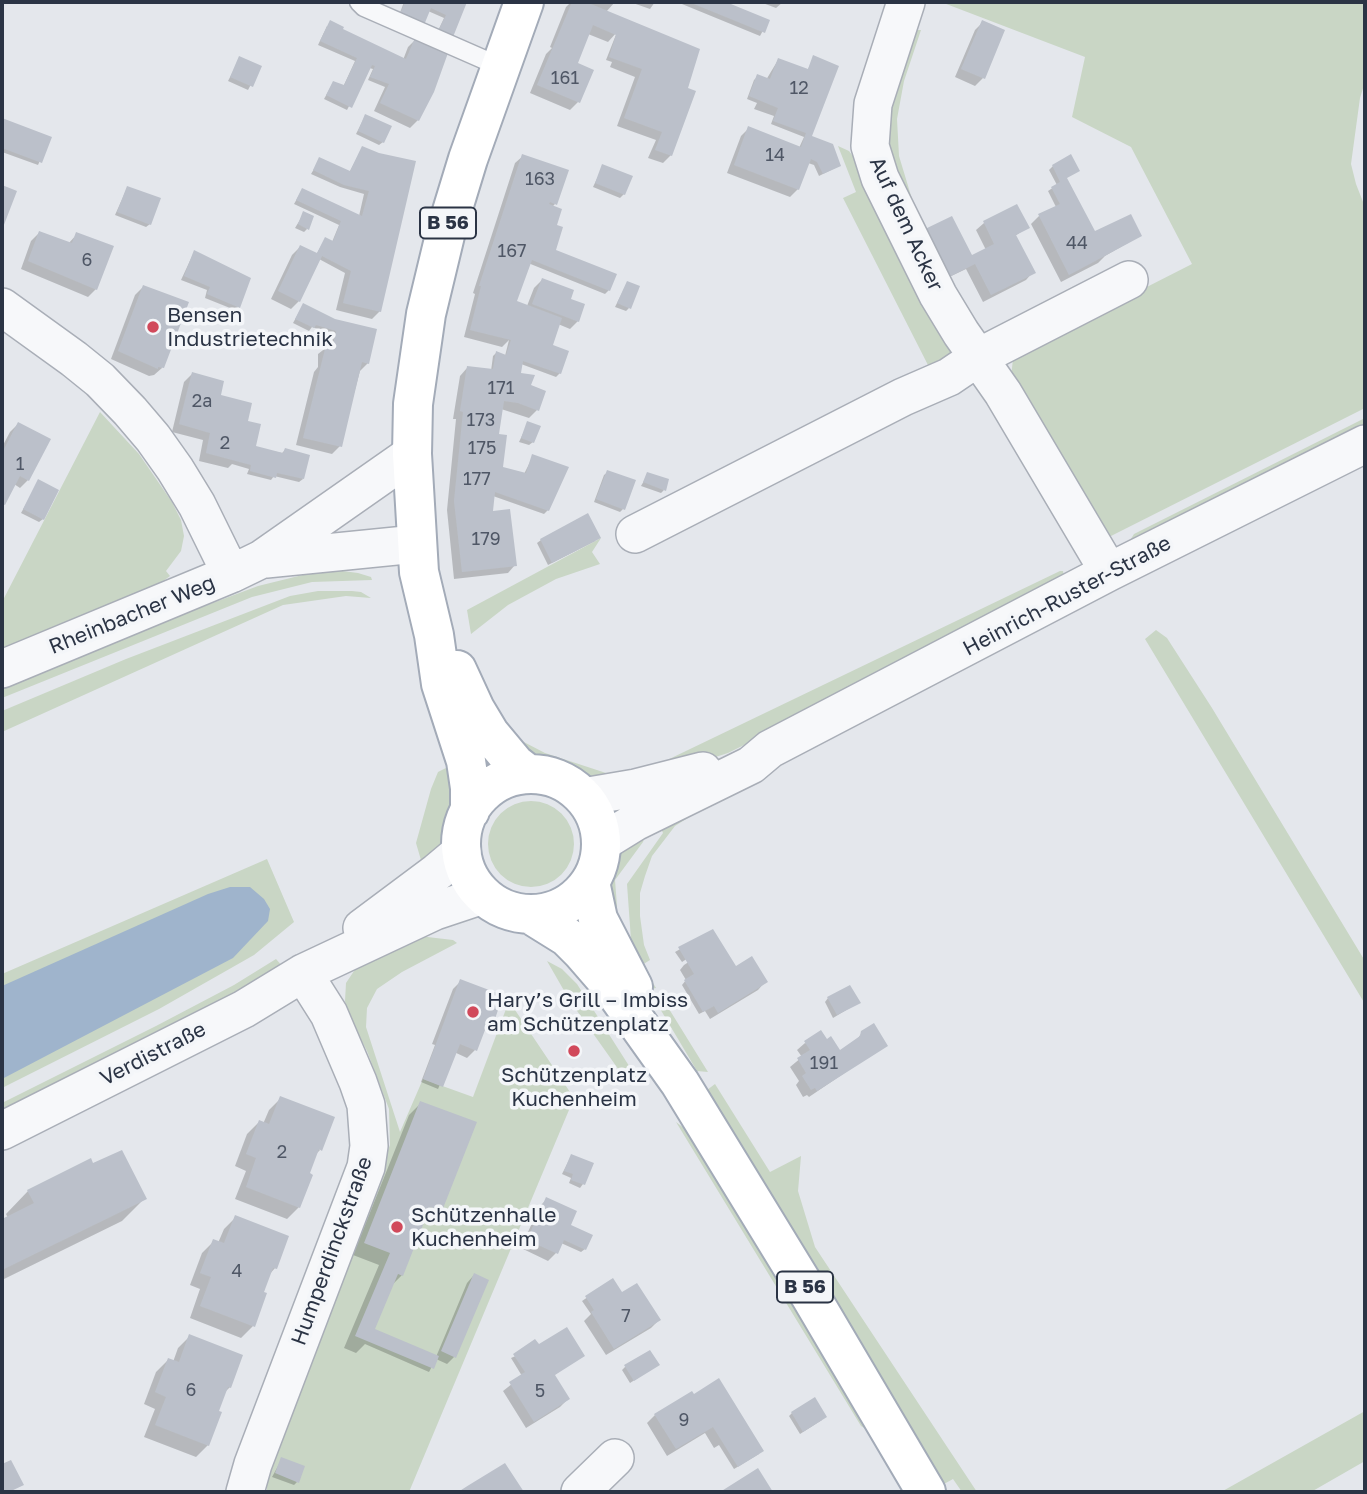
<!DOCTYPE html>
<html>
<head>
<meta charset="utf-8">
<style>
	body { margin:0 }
	#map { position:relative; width:1367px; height:1494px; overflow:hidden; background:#e4e7ec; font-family:"Golos Text",sans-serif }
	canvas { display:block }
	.frame { position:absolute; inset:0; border:4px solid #2b3445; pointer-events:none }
</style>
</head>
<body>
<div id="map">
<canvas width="1367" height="1494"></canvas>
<div class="frame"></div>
</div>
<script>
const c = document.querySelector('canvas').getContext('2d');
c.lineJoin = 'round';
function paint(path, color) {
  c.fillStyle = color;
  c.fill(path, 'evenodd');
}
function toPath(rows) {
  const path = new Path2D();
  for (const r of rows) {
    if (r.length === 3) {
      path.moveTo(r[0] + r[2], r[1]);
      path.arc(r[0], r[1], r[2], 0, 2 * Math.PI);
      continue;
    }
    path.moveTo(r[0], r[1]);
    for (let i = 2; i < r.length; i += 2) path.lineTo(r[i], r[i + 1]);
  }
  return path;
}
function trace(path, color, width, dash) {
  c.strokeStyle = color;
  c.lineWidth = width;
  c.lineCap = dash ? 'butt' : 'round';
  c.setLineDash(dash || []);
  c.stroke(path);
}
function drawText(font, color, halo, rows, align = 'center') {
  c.font = font + ' "Golos Text",sans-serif';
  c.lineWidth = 7;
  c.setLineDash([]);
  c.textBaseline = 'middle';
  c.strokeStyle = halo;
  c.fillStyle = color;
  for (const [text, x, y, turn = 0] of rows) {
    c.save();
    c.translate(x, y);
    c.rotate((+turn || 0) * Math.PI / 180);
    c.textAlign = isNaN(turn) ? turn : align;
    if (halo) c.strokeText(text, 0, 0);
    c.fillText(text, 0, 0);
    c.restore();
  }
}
const green = toPath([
	[941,2,1316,4,1365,2,1365,82,1360,98,1351,164,1356,184,1365,207,1365,408,1109,537,1011,377,1013,359,1025,349,1192,264,1131,147,1072,117,1085,57],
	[916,30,921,30,904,81,897,119,899,156,918,219,909,220,883,130],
	[838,146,849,151,856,160,955,353,930,369,843,198,856,192],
	[100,412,139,454,172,502,181,520,184,536,181,551,166,571,170,576,158,585,2,650,2,602],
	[1365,418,1365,428,1135,541,1129,542,1134,534],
	[601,538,592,552,600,564,556,579,508,605,471,634,467,610],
	[327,569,358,573,371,577,372,580,312,582,252,597,2,698,2,688,194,610,258,586],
	[1060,571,1063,571,1064,576,790,722,728,753,675,770,661,763],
	[352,591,361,592,371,598,346,596,283,605,2,732,2,711,126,659,290,596,318,591],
	[1156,630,1167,638,1212,708,1365,961,1365,1004,1145,639],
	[518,739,545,753,606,773,621,780,592,780,564,767,537,760],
	[456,763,454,814,443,845,423,867,416,843,431,789,438,772],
	[724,795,675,826,652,856,645,876,640,893,640,916,644,945,650,960,642,965,656,988,651,989,632,954,627,884,663,833,658,822],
	[531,844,43],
	[645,836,643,842,615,880,617,906,614,915,605,889,610,869,621,849],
	[267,859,294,922,254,955,159,1009,2,1088,2,974],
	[419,936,453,940,457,943,402,972,377,989,367,1008,366,1027,400,1132,423,1079,473,1097,509,1001,574,1098,409,1492,267,1492,267,1467,390,1145,389,1109,367,1051,347,1012,345,1001,346,983,356,968],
	[276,959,283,967,272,975,2,1119,2,1103,156,1026,234,985],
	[547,961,562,969,577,984,638,1080,636,1084,626,1080,570,1001],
	[661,996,708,1072,697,1071,659,1007],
	[715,1084,770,1172,801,1156,798,1191,815,1247,977,1492,962,1492,953,1479,944,1484,818,1281,707,1090],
	[676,1122,693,1135,869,1431,861,1426],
	[1365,1411,1365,1461,1311,1492,1221,1492]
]);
const water = toPath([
	[230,887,250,887,264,899,270,909,268,921,233,958,2,1079,2,986,208,894]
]);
const shadow = toPath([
	[403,2,465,2,451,36,436,35,444,18,428,11,398,18,404,2],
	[571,2,615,2,606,12,697,50,671,155,663,163,648,158,656,140,617,126,635,77,610,67,612,62,606,60,617,32,608,42,588,34,576,64,592,71,578,102,570,110,530,93,546,54,552,48,550,47,566,7],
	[630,2,655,2,650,9],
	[677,2,721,2,768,21,760,36],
	[760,2,783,2,776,8],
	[983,22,983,78,975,86,955,77,975,30],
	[327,26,341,30,403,60,408,47,415,40,418,120,410,128,374,111,385,87,368,80,373,69,369,68,347,110,324,99,333,83,343,87,355,61,318,45],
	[814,57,810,137,839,166,819,176,814,165,808,163,798,189,790,197,727,173,741,136,749,128,799,148,804,137,771,124,774,116,754,109,757,103,747,99,754,80,758,76,766,80,778,60,807,71],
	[240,58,260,67,248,90,228,81],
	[365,116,383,142,379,145,356,134],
	[2,120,50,138,38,165,2,152],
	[362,148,378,155,380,311,372,319,336,310,345,273,319,259,299,301,291,309,271,299,292,255,300,247,316,255,325,239,332,242,339,225,294,204,302,190,359,216,364,194,340,187,311,174,320,159,349,173],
	[523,156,555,204,552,207,556,224,554,251,609,290,605,294,528,263,515,302,527,306,534,288,542,280,569,300,578,321,570,329,558,324,551,346,560,373,556,377,521,364,519,374,528,386,537,410,529,418,501,409,497,435,499,468,524,474,533,456,548,510,544,514,493,496,491,513,515,565,508,573,454,579,447,510,456,419,453,419,460,376,467,368,491,371,493,356,496,353,505,356,509,340,502,347,464,337,475,294,473,293,515,163],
	[603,166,624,194,620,198,593,187],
	[1053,166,1066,178,1095,234,1140,236,1105,256,1098,263,1061,282,1031,224,1039,216,1056,207,1048,191,1057,185,1049,170],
	[127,188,150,224,146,227,115,215],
	[1017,206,1028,227,1015,236,1033,272,1026,280,983,302,966,269,943,280,970,257,986,250,976,230,984,223],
	[304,213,307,229,304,232,295,228],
	[39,233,68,244,77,234,96,289,88,297,21,269,31,241],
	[194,252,238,307,235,310,205,298,207,290,181,280],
	[627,283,629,308,626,311,615,307],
	[143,287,162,368,154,375,149,376,111,359,135,295],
	[303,305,339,322,368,363,360,371,340,446,332,454,296,445,314,372,318,367,318,354,327,347,330,333,312,327,309,331,293,323],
	[192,374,244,427,253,447,282,453,285,450,303,479,299,482,274,476,271,480,247,474,249,469,232,464,228,468,199,461,203,440,172,432,184,382],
	[528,423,533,442,529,445,519,442],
	[18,424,28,480,20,488,14,484,2,506,2,447,10,432],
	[608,472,623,509,620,512,594,502,604,475],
	[648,474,664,490,661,493,641,486],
	[39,481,43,519,39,522,21,513],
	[541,540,595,541,548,565,537,543],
	[712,931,735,968,751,959,765,982,758,990,710,1019,705,1011,699,1014,682,985,686,980,680,970,684,965,716,944,716,940,682,962,675,952],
	[461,981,491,1006,493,1018,486,1026,475,1050,467,1058,454,1052,438,1089,421,1082,435,1045,432,1044,453,989],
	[828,998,858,1003,833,1018,825,1002],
	[862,1032,846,1072,809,1097,807,1095,803,1097,796,1085,799,1081,790,1067,802,1057,797,1050,805,1043,840,1053,857,1040],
	[281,1098,320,1150,315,1155,299,1207,287,1219,235,1199,246,1171,235,1166,247,1134,259,1122,263,1124,269,1110],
	[421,1103,440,1210,428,1222,423,1220,402,1275,392,1285,370,1337,436,1357,467,1283,474,1275,454,1357,447,1364,436,1359,429,1372,365,1344,356,1353,344,1348,379,1265,353,1255,409,1115],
	[571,1156,583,1184,580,1188,569,1183,571,1178,562,1174],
	[92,1166,145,1198,122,1221,2,1280,2,1221,8,1218,6,1214,28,1191],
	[547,1199,585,1249,581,1252,561,1243,556,1253,548,1261,521,1248,539,1207],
	[236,1217,275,1268,269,1275,253,1326,241,1338,190,1318,200,1289,190,1285,202,1253,214,1241,218,1243,224,1229],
	[613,1280,620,1292,659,1320,651,1328,606,1355,584,1321,591,1314,582,1301],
	[190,1336,230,1387,224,1393,208,1445,196,1457,144,1437,155,1409,144,1404,156,1372,168,1360,173,1362,178,1348],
	[538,1346,583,1356,554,1375,568,1399,560,1407,526,1428,503,1391,522,1376,511,1358],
	[658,1365,630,1383,622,1370,625,1367],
	[692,1393,759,1454,734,1469,719,1445,714,1448,705,1433,667,1456,647,1423,655,1415],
	[792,1413,822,1420,800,1434,789,1416],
	[282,1459,297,1482,294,1485,272,1477]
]);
const building = toPath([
	[405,2,467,2,453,37,438,31,446,15,431,8,424,25,400,14],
	[572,2,586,2,700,49,688,88,696,91,672,156,655,150,662,132,624,118,642,69,609,57,616,35,593,25,578,63,594,70,580,103,537,85],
	[689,2,726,2,770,20,765,33],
	[330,20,344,27,343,29,406,59,415,38,448,53,434,92,419,121,380,103,389,84,370,77,375,66,372,65,352,108,326,95,333,81,344,85,357,58,320,41],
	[982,20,1005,30,985,79,961,69],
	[813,55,839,66,812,136,833,144,841,166,823,174,817,162,811,159,799,190,734,165,748,126,801,147,806,133,773,121,778,108,749,96,757,74,770,79,778,58,808,69],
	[239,56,262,66,253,87,230,77],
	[365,114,392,126,384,143,358,131],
	[2,118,52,137,42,163,2,148],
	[362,146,379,153,416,161,381,312,343,303,351,271,322,256,300,302,278,291,300,245,317,253,325,237,333,241,341,221,296,200,302,188,362,216,369,191,344,185,313,170,319,157,350,171],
	[522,154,569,170,557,205,550,202,549,204,562,209,557,225,563,227,556,250,617,274,610,291,532,260,517,301,562,318,553,345,569,351,561,374,523,361,521,373,535,375,531,385,546,391,539,411,518,403,504,401,499,434,507,435,503,467,526,473,532,454,569,467,549,511,495,492,493,511,510,509,517,566,462,572,454,501,463,412,460,411,467,366,493,369,496,351,506,355,511,340,470,330,481,286,479,286],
	[1071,154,1080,171,1067,178,1095,231,1131,214,1142,236,1069,275,1038,214,1060,204,1051,187,1060,182,1052,165],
	[602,164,633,176,625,195,595,183],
	[2,185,17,191,2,230],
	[127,186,161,198,151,225,117,212],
	[1017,204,1030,228,1016,235,1036,273,991,295,975,264,947,278,925,229,952,216,972,255,994,244,983,221],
	[303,211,314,216,309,230,298,224],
	[39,231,72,243,76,232,114,246,97,290,28,261],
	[194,250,251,278,240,308,207,294,210,287,184,276],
	[542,278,574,290,571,299,585,304,579,322,532,304],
	[627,281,640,286,631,309,617,303],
	[143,285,189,302,164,368,158,367,158,369,118,351],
	[303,303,335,319,377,329,369,364,362,362,342,447,303,438,326,345,333,345,336,331,316,325,314,328,295,319],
	[192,372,224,381,221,395,252,403,248,421,261,424,256,446,283,453,285,448,310,455,304,479,277,473,276,478,250,471,251,465,206,453,210,433,179,424],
	[527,421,541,426,534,443,521,438],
	[18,422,51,439,29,481,20,476,5,505,2,504,2,453],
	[607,470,636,480,625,510,596,499],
	[647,472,669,479,666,491,643,482],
	[38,479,59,490,44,520,23,509],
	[588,513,601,538,552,563,540,539],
	[713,929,736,966,752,956,768,982,718,1013,714,1006,703,1012,684,980,694,974,678,947],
	[460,979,497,993,493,1005,499,1007,495,1019,490,1017,477,1051,460,1044,443,1087,423,1079],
	[850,985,861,1003,837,1015,827,997],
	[874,1023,888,1046,817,1091,815,1088,811,1090,802,1076,806,1073,797,1058,810,1050,804,1041,821,1030,827,1039,831,1036,840,1050,860,1036,861,1031],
	[280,1096,335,1117,322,1151,319,1149,310,1173,313,1175,300,1208,246,1187,256,1158,246,1154,259,1120,269,1124],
	[420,1101,477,1122,442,1211,430,1207,403,1276,398,1274,375,1329,439,1356,434,1369,355,1336,390,1253,364,1243],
	[122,1150,147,1199,2,1270,2,1219,34,1203,27,1190,91,1158,93,1163],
	[571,1154,594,1163,585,1185,571,1180,573,1174,564,1171],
	[546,1197,577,1211,571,1225,593,1235,586,1250,564,1240,558,1254,527,1240],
	[235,1215,289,1236,277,1269,273,1268,264,1292,267,1293,255,1327,200,1306,211,1277,200,1273,213,1239,224,1243],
	[474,1273,489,1280,456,1358,441,1351],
	[613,1278,622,1292,637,1283,661,1320,614,1349,591,1312,594,1310,585,1296],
	[567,1327,585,1356,555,1375,570,1399,534,1422,509,1382,525,1372,513,1354,535,1339,539,1344],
	[189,1334,243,1355,231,1388,228,1387,219,1411,222,1412,209,1446,155,1425,166,1397,155,1392,168,1358,179,1362],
	[650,1350,660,1365,634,1381,624,1365],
	[719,1378,764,1451,738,1467,713,1427,676,1449,654,1414,692,1391,694,1394],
	[815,1397,827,1417,803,1432,791,1412],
	[281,1457,305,1466,299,1483,275,1473],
	[11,1460,24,1485,9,1492,2,1492,2,1464],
	[505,1463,524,1492,458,1492,469,1485],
	[758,1468,773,1492,720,1492]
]);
const service = toPath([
	[359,2,364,7,501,67]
]);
const minor = toPath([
	[906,2,873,104,870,146,880,178,938,295,961,333,1003,393,1109,572],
	[2,307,74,359,100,380,130,411,153,438,175,469,197,505,231,574],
	[635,534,903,397,949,377,977,358,1129,280],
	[266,559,416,544],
	[2,669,231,574,262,559,412,454],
	[583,797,636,788,703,771],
	[601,843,635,822,751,765,770,749,1109,572,1365,444],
	[362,928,437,872,462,851],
	[2,1131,244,1009,303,973,435,911,483,895],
	[245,1492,253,1464,366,1167,369,1146,366,1105,358,1082,329,1014,303,973],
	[580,1492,615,1458]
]);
const primary = toPath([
	[457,670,475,709,490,734,515,764,528,774],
	[531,844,70],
	[470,811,470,788,466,761,441,684,434,635,419,572,412,454,413,404,426,314,446,231,468,159,524,2],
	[590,882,598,919,633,987],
	[530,914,567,937,582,952,608,982,680,1083,811,1297,926,1492]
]);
const markers = [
	[153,327,7,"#d1495b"],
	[473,1012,7,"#d1495b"],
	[574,1051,7,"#d1495b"],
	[397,1227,7,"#d1495b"]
];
const numberNames = [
	["161",565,78],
	["12",799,88],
	["14",775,155],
	["163",540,179],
	["44",1077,243],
	["167",512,251],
	["6",87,260],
	["171",501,388],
	["2a",202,401],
	["173",481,420],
	["2",225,443],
	["175",482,448],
	["1",20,464],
	["177",477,479],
	["179",486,539],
	["191",824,1063],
	["2",282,1152],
	["4",237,1271],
	["7",626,1316],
	["6",191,1390],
	["5",540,1391],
	["9",684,1420]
];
const shields = [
	[448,223,56],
	[805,1287,56]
];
const shieldNames = [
	["B 56",448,223],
	["B 56",805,1287]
];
const streetNames = [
	["Auf dem Acker",906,224,65],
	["Heinrich-Ruster-Straße",1067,596,-28],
	["Rheinbacher Weg",132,615,-22],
	["Verdistraße",153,1054,-27],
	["Humperdinckstraße",332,1251,-70]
];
const poiNames = [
	["Bensen",167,315],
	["Industrietechnik",167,339],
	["Hary’s Grill – Imbiss",487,1000],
	["am Schützenplatz",487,1024],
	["Schützenplatz",574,1075,"center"],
	["Kuchenheim",574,1099,"center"],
	["Schützenhalle",411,1215],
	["Kuchenheim",411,1239]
];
paint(green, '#c9d6c5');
paint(water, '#9fb4cc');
paint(shadow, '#0003');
paint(building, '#bbc0ca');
trace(service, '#a9aeb7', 21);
trace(minor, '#a9aeb7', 40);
trace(primary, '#a3abb8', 42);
trace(service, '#f7f8fa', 18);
trace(minor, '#f7f8fa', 37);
trace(primary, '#fff', 38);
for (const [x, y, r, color] of markers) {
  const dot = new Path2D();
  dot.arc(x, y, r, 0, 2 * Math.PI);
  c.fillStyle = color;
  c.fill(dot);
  trace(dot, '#f4f6f9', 2.5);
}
drawText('18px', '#4f5766', null, numberNames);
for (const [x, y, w] of shields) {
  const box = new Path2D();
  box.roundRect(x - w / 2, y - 15.5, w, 31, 5);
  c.fillStyle = '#f4f6f9';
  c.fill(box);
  trace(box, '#2b3445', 2);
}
drawText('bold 19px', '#2b3445', null, shieldNames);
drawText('21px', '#2b3445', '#f4f6f9', streetNames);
drawText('21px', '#2b3445', '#f4f6f9', poiNames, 'left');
</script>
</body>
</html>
